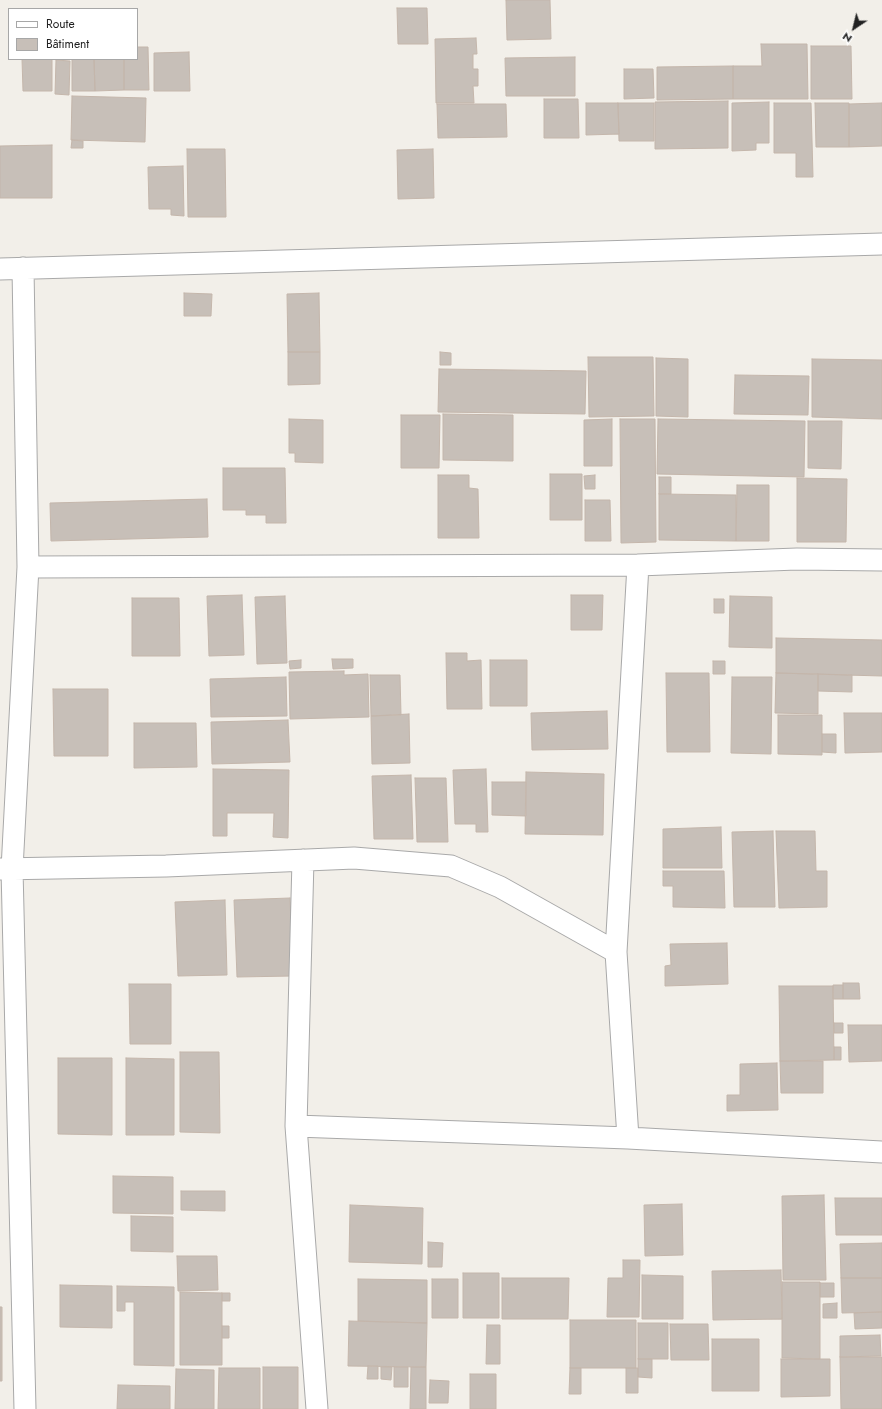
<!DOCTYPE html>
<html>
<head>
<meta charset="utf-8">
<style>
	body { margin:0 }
	#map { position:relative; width:882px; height:1409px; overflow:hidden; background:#f2efe9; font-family:Jost,sans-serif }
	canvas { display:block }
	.legend { position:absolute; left:8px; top:8px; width:130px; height:52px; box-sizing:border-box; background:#fff; border:1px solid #a7a7a7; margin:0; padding:5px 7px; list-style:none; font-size:12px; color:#222 }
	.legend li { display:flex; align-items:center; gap:8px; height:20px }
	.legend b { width:20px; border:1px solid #a7a7a7 }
	.north { position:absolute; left:834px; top:8px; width:40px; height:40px; -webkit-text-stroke:3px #fff; paint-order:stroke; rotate:215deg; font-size:11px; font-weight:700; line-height:16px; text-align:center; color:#222 }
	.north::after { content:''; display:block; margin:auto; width:14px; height:18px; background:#222; clip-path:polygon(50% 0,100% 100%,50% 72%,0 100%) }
</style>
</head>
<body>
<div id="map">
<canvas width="882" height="1409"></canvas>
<ul class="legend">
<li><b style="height:5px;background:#fff"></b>Route</li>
<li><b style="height:11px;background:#c7bfb8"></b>Bâtiment</li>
</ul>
<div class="north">N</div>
</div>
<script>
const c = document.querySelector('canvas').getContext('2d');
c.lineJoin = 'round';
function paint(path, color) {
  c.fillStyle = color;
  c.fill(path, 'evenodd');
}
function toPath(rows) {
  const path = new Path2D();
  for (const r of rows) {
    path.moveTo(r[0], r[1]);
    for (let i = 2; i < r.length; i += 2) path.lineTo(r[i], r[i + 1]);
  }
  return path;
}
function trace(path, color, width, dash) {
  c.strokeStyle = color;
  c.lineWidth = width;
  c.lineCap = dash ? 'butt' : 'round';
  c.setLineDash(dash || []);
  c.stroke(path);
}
const building = toPath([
	[506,0,550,0,551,39,507,40,506,0],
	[397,8,427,8,428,44,398,44,397,8],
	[476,38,477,54,473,54,473,69,478,69,478,86,473,86,474,103,436,103,435,39,476,38],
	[761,44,807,44,808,99,733,99,733,66,762,66,761,44],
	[811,46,851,46,852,99,811,99,811,46],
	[137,47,148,47,149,90,124,90,124,59,137,59,137,47],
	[189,52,190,91,154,91,154,53,189,52],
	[575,57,575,96,506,96,505,58,575,57],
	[22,59,52,59,52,91,23,91,22,59],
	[72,59,94,59,95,91,72,91,72,59],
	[94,59,124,59,124,90,95,91,94,59],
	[56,60,70,61,69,95,55,94,56,60],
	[733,66,733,99,657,100,657,67,733,66],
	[624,69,653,69,654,98,624,99,624,69],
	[72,96,146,98,145,142,71,140,72,96],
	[544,99,578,99,579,138,544,138,544,99],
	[728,101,728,148,655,149,655,102,728,101],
	[769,102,769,143,756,143,756,150,732,151,732,103,769,102],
	[586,103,618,103,619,134,586,135,586,103],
	[618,103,654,103,654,141,619,141,618,103],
	[774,103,811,103,813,177,796,177,796,153,774,153,774,103],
	[815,103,849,103,849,147,816,147,815,103],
	[882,103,882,146,849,147,849,104,882,103],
	[437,104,506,104,507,137,438,138,437,104],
	[72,140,83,141,83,148,71,148,72,140],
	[52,145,52,198,0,198,0,146,52,145],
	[187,149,225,149,226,217,188,217,187,149],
	[433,149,434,198,398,199,397,150,433,149],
	[183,166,184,216,171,215,171,209,149,209,148,167,183,166],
	[184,293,212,294,211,316,184,316,184,293],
	[319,293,320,352,288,352,287,294,319,293],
	[288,352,320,352,320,384,288,385,288,352],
	[440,352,451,353,451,365,440,365,440,352],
	[588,357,653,357,654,416,589,417,588,357],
	[656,358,688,359,688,417,656,416,656,358],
	[812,359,882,360,882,419,812,417,812,359],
	[439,369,586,371,585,414,438,412,439,369],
	[735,375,809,376,808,415,734,414,735,375],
	[443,414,513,415,513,461,443,460,443,414],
	[401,415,440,415,439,468,401,468,401,415],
	[289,419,323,420,323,463,295,462,295,453,289,453,289,419],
	[612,419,612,466,584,466,584,420,612,419],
	[620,419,655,419,656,542,621,543,620,419],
	[658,419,805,421,804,477,657,474,658,419],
	[808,421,842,421,841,469,808,468,808,421],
	[223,468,285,468,286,523,266,523,266,515,246,515,246,510,223,510,223,468],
	[550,474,582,474,582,520,550,520,550,474],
	[438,475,469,475,469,488,478,489,479,538,438,538,438,475],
	[595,475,595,489,585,489,584,476,595,475],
	[659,477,671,477,671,494,659,494,659,477],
	[797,478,847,479,846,542,797,542,797,478],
	[737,485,769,485,769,541,736,541,737,485],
	[659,494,736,495,736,541,659,540,659,494],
	[207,499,208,537,51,541,50,503,207,499],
	[585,500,610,500,611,541,585,541,585,500],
	[242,595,244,655,209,656,207,596,242,595],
	[571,595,603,595,602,630,571,630,571,595],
	[285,596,287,663,257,664,255,597,285,596],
	[730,596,772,597,772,648,729,647,730,596],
	[132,598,179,598,180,656,132,656,132,598],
	[714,599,724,599,724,613,714,613,714,599],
	[776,638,882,640,882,676,776,673,776,638],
	[446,653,467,653,467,661,481,660,482,709,447,709,446,653],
	[332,659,353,659,353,668,333,669,332,659],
	[301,660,301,668,290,669,289,661,301,660],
	[490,660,527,660,527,706,490,706,490,660],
	[713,661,725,661,725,674,713,674,713,661],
	[344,671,344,675,368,674,369,717,290,719,289,672,344,671],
	[666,673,709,673,710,752,667,752,666,673],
	[776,673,818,674,818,714,775,713,776,673],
	[818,674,852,675,852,692,818,691,818,674],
	[370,675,400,675,401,715,371,716,370,675],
	[286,677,287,716,211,717,210,679,286,677],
	[732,677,772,677,771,754,731,753,732,677],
	[53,689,108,689,108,756,54,756,53,689],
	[607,711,608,749,532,750,531,713,607,711],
	[844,713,882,713,882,752,845,753,844,713],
	[409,714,410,763,372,764,371,716,409,714],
	[778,715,822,715,822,755,778,754,778,715],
	[288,720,290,762,212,764,211,722,288,720],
	[134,723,196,723,197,767,134,768,134,723],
	[822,734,836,734,836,753,822,752,822,734],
	[213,769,289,770,288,838,273,837,274,813,227,813,227,836,213,836,213,769],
	[486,769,488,832,476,832,476,824,455,824,453,770,486,769],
	[526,772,604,774,603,835,525,834,526,772],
	[411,775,413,839,374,839,372,776,411,775],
	[415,778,446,778,448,842,417,842,415,778],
	[492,782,526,782,526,816,492,815,492,782],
	[721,827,722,868,663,868,663,829,721,827],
	[773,831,775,907,734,907,732,832,773,831],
	[776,831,815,831,816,871,827,871,827,907,779,908,776,831],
	[663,871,724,871,725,908,673,907,673,886,663,886,663,871],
	[290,898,293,976,237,977,234,900,290,898],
	[225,900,227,975,178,976,175,902,225,900],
	[727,943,728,984,665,986,665,966,671,965,670,944,727,943],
	[843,983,859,983,860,999,843,999,843,983],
	[129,984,171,984,171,1044,130,1044,129,984],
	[843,985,843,999,833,999,833,985,843,985],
	[779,986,833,986,834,1060,780,1061,779,986],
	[834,1023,843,1023,843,1033,834,1033,834,1023],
	[848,1025,882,1025,882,1061,849,1062,848,1025],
	[834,1047,841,1047,841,1060,834,1060,834,1047],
	[180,1052,219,1052,220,1133,180,1132,180,1052],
	[58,1058,112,1058,112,1135,58,1134,58,1058],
	[126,1058,174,1059,174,1135,126,1135,126,1058],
	[780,1061,823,1061,823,1093,781,1093,780,1061],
	[777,1063,778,1110,727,1111,727,1095,740,1095,740,1064,777,1063],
	[113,1176,173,1177,173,1214,113,1213,113,1176],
	[181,1191,225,1191,225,1211,181,1210,181,1191],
	[824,1195,826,1280,783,1280,782,1196,824,1195],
	[835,1198,882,1198,882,1235,836,1235,835,1198],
	[682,1204,683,1255,645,1256,644,1205,682,1204],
	[350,1205,423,1208,422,1264,349,1262,350,1205],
	[131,1216,173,1217,173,1252,131,1251,131,1216],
	[428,1242,443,1243,442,1267,428,1267,428,1242],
	[882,1243,882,1278,841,1278,840,1244,882,1243],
	[177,1256,217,1256,218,1290,178,1291,177,1256],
	[623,1260,640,1260,639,1317,607,1317,608,1278,623,1278,623,1260],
	[781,1270,782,1319,713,1320,712,1271,781,1270],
	[463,1273,499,1273,499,1318,463,1318,463,1273],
	[642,1275,683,1276,683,1319,642,1319,642,1275],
	[502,1278,569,1278,568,1319,502,1319,502,1278],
	[841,1278,882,1278,882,1312,842,1313,841,1278],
	[358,1279,427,1280,427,1323,358,1321,358,1279],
	[432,1279,458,1279,458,1318,432,1318,432,1279],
	[782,1282,820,1282,820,1359,782,1358,782,1282],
	[820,1283,834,1283,834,1297,820,1297,820,1283],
	[60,1285,112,1286,112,1328,60,1327,60,1285],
	[117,1286,174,1287,174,1366,134,1365,134,1302,125,1302,125,1311,117,1311,117,1286],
	[180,1292,222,1293,222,1365,180,1365,180,1292],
	[222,1293,230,1293,230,1301,222,1301,222,1293],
	[837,1303,837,1318,823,1318,823,1304,837,1303],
	[0,1307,2,1307,2,1381,0,1381,0,1307],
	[882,1312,882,1328,855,1329,854,1313,882,1312],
	[570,1320,636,1320,636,1368,570,1368,570,1320],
	[349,1321,427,1323,426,1367,348,1366,349,1321],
	[638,1323,668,1323,668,1359,638,1359,638,1323],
	[670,1324,708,1324,709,1360,671,1360,670,1324],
	[487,1325,500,1325,500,1364,486,1364,487,1325],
	[222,1326,229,1326,229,1338,222,1338,222,1326],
	[880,1335,881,1356,840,1357,840,1336,880,1335],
	[712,1339,759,1339,759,1391,712,1391,712,1339],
	[840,1357,882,1357,882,1409,841,1409,840,1357],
	[638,1359,652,1359,652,1378,638,1377,638,1359],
	[781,1359,830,1359,830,1396,781,1397,781,1359],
	[368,1366,378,1366,378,1379,367,1379,368,1366],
	[263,1367,298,1367,298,1409,263,1409,263,1367],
	[381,1367,392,1367,391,1380,381,1379,381,1367],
	[394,1367,408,1367,408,1387,394,1387,394,1367],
	[411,1367,426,1367,426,1409,410,1409,411,1367],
	[219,1368,260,1368,260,1409,218,1409,219,1368],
	[570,1368,581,1368,581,1394,569,1394,570,1368],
	[626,1368,638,1368,638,1393,626,1393,626,1368],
	[176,1369,214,1370,214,1409,175,1409,176,1369],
	[470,1374,496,1374,496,1409,470,1409,470,1374],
	[430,1380,449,1381,448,1403,429,1403,430,1380],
	[118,1385,170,1386,170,1409,117,1409,118,1385]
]);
const street = toPath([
	[23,268,28,567,12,869,25,1409],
	[0,269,882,244],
	[28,567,638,565],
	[303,860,296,1126,317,1409],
	[0,869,166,866,354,858,451,866,500,887,616,952,628,1138,882,1152],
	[616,952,638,565,797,559,882,560],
	[296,1126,628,1138]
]);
paint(building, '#c7bfb8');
trace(building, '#c4b6ab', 1);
trace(street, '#a9a9a9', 23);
trace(street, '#fff', 21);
</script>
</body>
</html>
